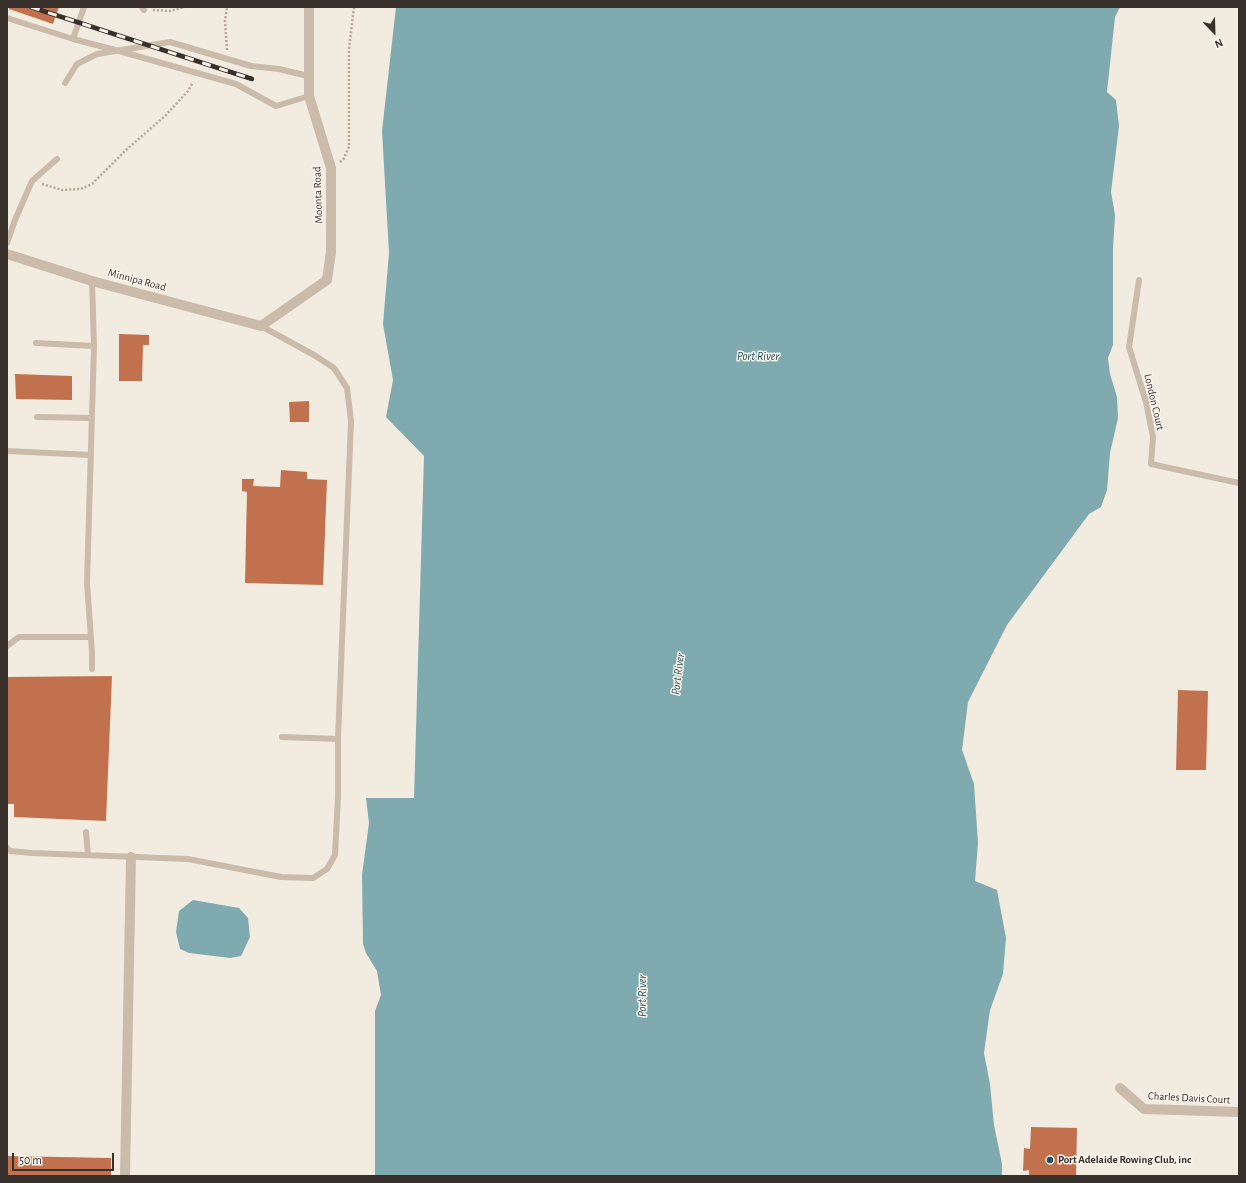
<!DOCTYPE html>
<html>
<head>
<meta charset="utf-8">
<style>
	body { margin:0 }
	#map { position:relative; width:1246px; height:1183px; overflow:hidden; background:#f2ebe0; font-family:"Alegreya Sans",sans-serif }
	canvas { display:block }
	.frame { position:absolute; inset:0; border:8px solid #38302a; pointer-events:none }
	.north { position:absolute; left:1194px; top:12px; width:40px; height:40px; -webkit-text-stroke:3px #faf4ec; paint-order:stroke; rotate:157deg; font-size:11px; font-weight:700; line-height:16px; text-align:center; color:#38302a }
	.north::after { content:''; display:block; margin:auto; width:14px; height:18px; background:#38302a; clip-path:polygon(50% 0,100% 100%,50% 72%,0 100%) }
	.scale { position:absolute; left:12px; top:1153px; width:102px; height:18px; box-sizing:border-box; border:2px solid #38302a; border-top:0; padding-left:5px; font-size:12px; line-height:14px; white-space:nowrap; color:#38302a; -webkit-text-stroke:3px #faf4ec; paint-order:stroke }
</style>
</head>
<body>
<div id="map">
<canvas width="1246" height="1183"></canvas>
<div class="frame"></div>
<div class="north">N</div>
<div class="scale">50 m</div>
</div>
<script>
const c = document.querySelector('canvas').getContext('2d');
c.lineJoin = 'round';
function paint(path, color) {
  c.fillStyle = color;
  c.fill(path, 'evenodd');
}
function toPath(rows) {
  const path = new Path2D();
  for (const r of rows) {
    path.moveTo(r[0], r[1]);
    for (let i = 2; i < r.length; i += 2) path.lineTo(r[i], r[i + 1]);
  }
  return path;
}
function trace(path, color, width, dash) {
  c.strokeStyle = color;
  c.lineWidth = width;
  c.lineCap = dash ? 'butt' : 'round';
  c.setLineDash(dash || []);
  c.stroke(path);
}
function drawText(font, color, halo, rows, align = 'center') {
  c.font = font + ' "Alegreya Sans",sans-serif';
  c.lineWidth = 3;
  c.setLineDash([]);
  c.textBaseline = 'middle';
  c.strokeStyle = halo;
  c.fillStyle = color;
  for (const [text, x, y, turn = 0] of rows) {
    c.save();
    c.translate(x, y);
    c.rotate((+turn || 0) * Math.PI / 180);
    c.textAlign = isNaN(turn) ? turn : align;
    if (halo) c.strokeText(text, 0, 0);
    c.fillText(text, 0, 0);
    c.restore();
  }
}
const water = toPath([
	[396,7,1120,7,1115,17,1107,92,1116,100,1119,126,1111,192,1115,215,1113,249,1113,345,1108,358,1110,374,1117,397,1118,418,1110,453,1107,490,1101,507,1089,514,1007,625,968,702,962,750,974,784,978,843,975,881,997,890,1006,938,1003,974,990,1010,984,1053,990,1084,994,1125,1002,1164,1002,1176,375,1176,375,1011,381,995,377,971,366,953,363,944,362,875,369,823,366,798,414,798,424,456,386,417,393,380,383,324,389,253,382,131],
	[193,900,239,908,248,918,250,937,241,956,230,958,189,953,180,949,176,932,179,911]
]);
const building = toPath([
	[9,7,59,7,53,24,9,9],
	[119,334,149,335,149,345,143,345,142,381,119,381],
	[15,374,72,376,72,400,16,399],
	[309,401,309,422,290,422,289,402],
	[281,470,307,472,307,479,327,480,323,585,245,583,247,492,242,491,242,479,254,479,253,486,280,487],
	[112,676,106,821,14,817,14,804,7,804,7,677],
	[1178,690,1208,691,1206,770,1176,770],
	[1031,1127,1077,1128,1076,1176,1029,1176,1029,1170,1023,1171,1024,1148,1030,1149],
	[7,1156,111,1158,111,1176,7,1176]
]);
const path = toPath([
	[153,10,170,11,185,7],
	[227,50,225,21,227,7],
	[340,162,343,160,349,147,349,49,354,7],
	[42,184,62,190,81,189,92,184,126,150,165,116,188,91,193,82]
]);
const service = toPath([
	[142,7,144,10],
	[7,18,73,39,119,51,236,84,276,106,309,96],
	[73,39,84,7],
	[65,83,77,64,97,54,170,42,251,66,279,69,308,76],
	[7,243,15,220,32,181,57,159],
	[1139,280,1129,347,1146,402,1153,437,1151,464,1239,483],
	[36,343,94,346],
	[37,417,92,418],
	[7,451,91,455],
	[7,646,19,637,90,637],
	[92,669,92,652,87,583,94,346,92,281],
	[282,737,338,739],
	[86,832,88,855],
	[7,848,10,851,32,853,188,859,281,877,313,878,327,869,335,855,338,797,338,739,351,421,347,388,334,368,314,355,261,326]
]);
const minor = toPath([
	[7,254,92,281,261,326,327,280,331,252,331,168,309,96,309,7],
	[1120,1088,1144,1109,1239,1112],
	[125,1176,131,857]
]);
const rail = toPath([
	[31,7,252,79]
]);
const markers = [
	[1050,1160,4,"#215259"]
];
const streetNames = [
	["Moonta Road",318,195,-92],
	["Minnipa Road",137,280,15],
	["London Court",1154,402,77],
	["Charles Davis Court",1189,1098,3]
];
const poiNames = [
	["Port Adelaide Rowing Club, inc",1058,1160]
];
const waterNames = [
	["Port River",758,356],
	["Port River",678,674,-83],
	["Port River",642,996,-90]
];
paint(water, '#7faaaf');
paint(building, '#c2714e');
trace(path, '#b6a696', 2.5, [2, 2]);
trace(service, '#cabbab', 6);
trace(minor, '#cabbab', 10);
trace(rail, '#38302a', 4.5);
trace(rail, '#faf4ec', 3, [9]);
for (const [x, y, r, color] of markers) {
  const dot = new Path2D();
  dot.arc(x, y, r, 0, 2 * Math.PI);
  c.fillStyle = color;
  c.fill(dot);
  trace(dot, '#faf4ec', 1.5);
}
drawText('11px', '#38302a', '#faf4ec', streetNames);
drawText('bold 11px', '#38302a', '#faf4ec', poiNames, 'left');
drawText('italic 12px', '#215259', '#faf4ec', waterNames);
</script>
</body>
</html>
